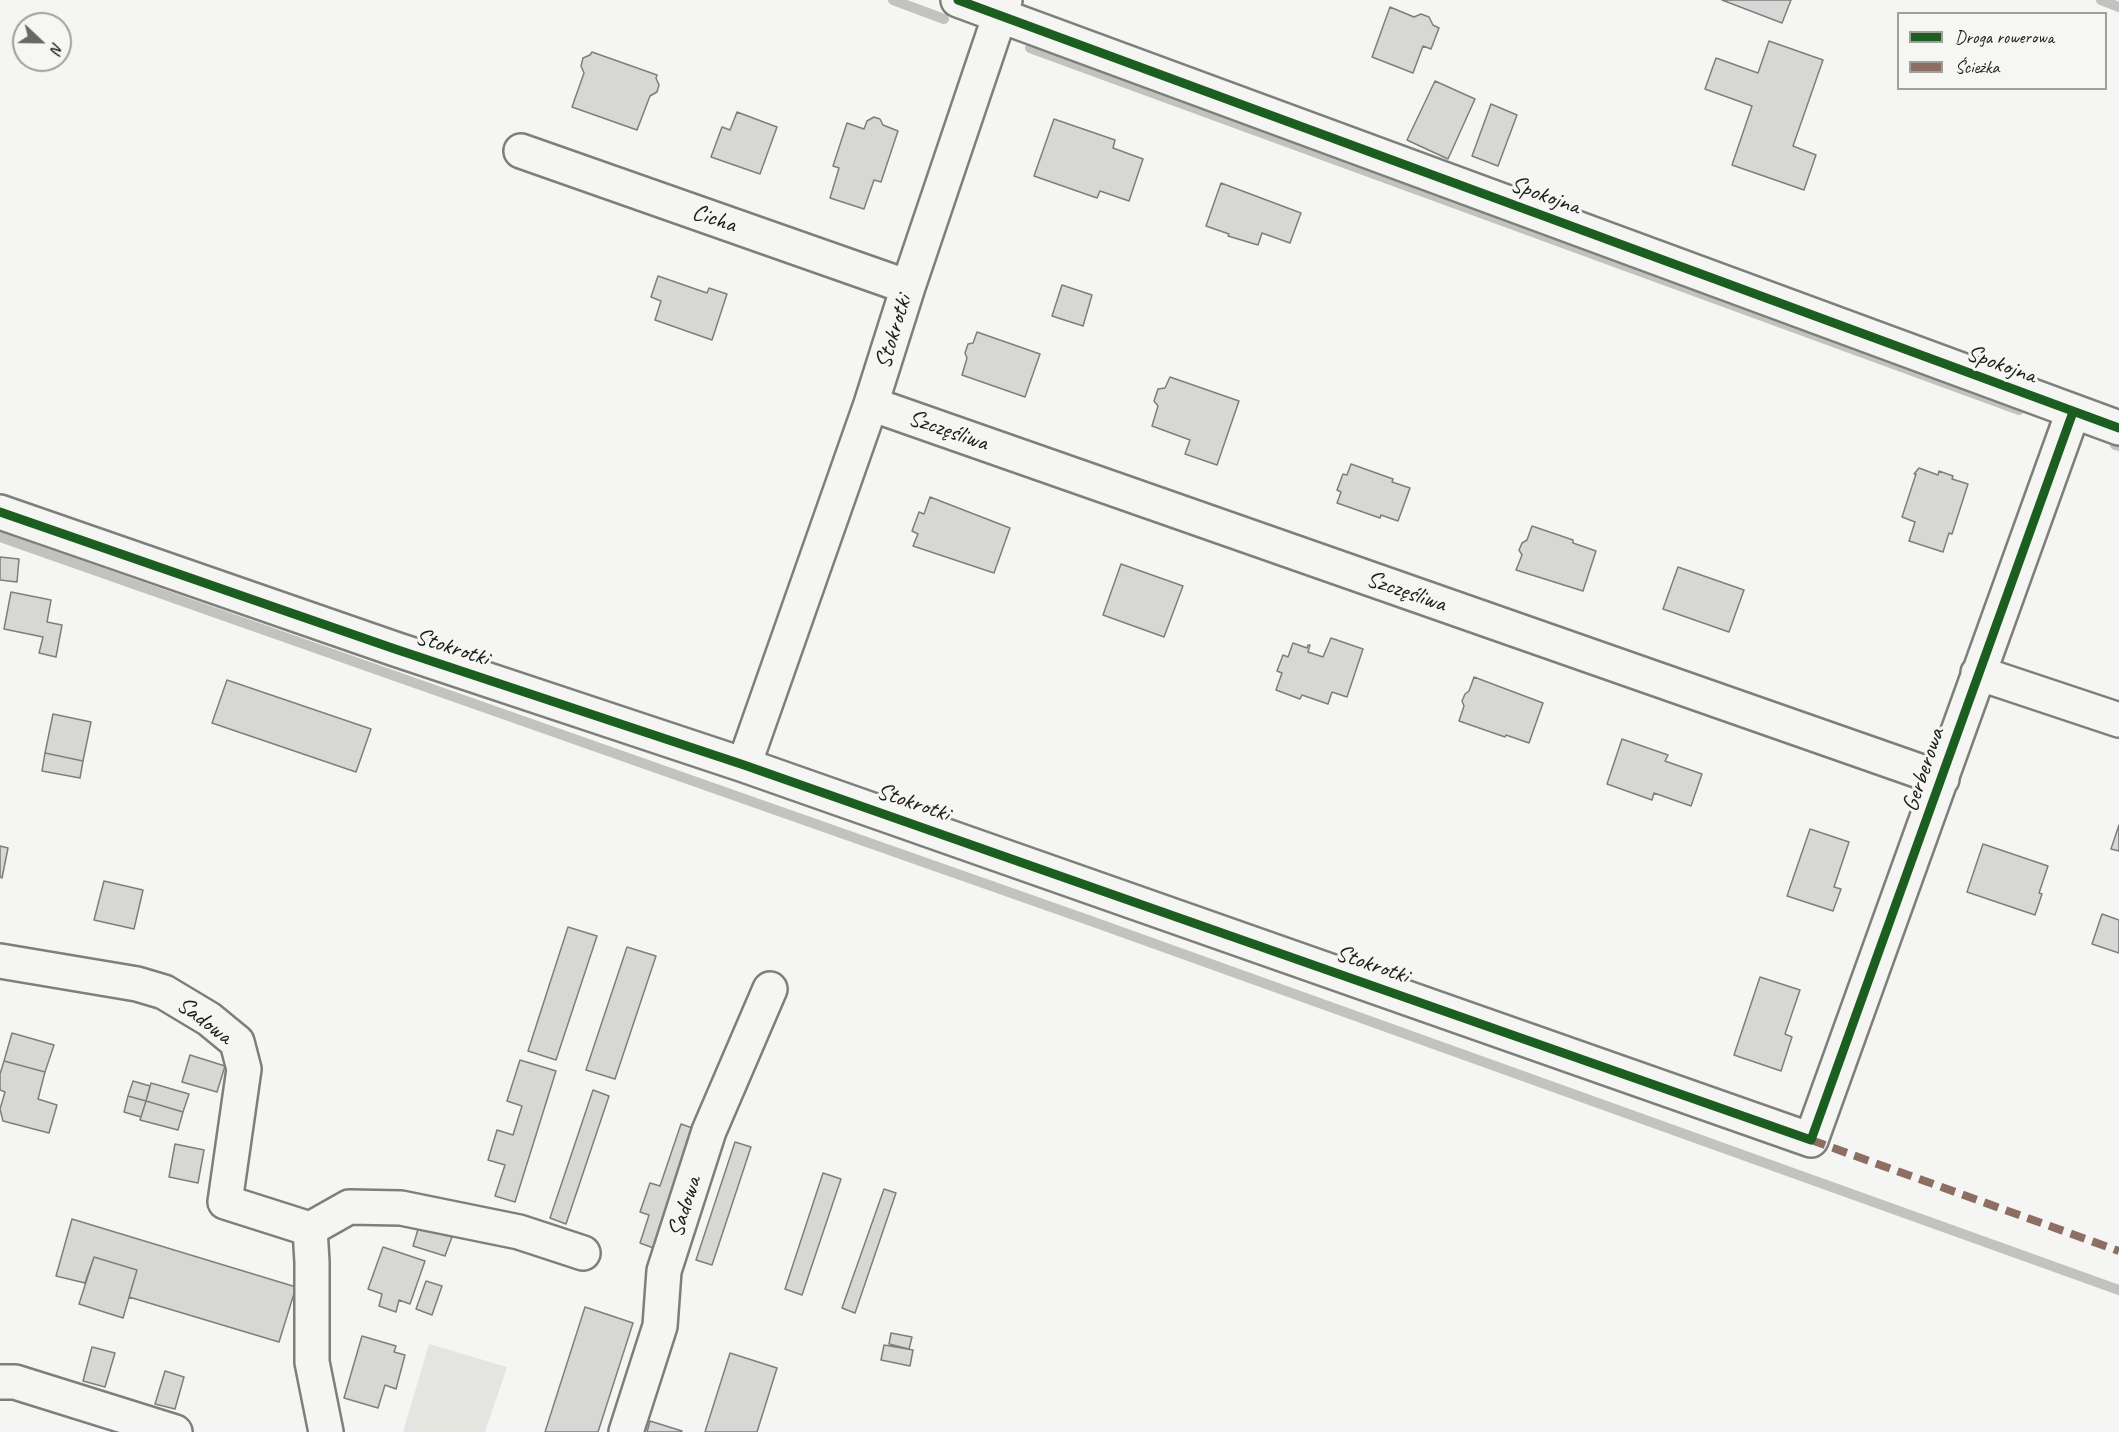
<!DOCTYPE html>
<html>
<head>
<meta charset="utf-8">
<style>
	body { margin:0 }
	#map { position:relative; width:2119px; height:1432px; overflow:hidden; background:#f5f5f3; font-family:Caveat,sans-serif }
	canvas { display:block }
	.legend { position:absolute; left:1897px; top:12px; width:210px; height:78px; box-sizing:border-box; background:#f6f6f2; border:2px solid #9f9f9c; margin:0; padding:8px 10px; list-style:none; font-size:18px; color:#1c1c1c }
	.legend li { display:flex; align-items:center; gap:12px; height:30px }
	.legend b { width:30px; border:2px solid #9f9f9c }
	.north { position:absolute; left:12px; top:12px; width:60px; height:60px; box-sizing:border-box; background:#f6f6f2; border:2px solid #9f9f9c; border-radius:50%; rotate:112deg; font-size:16px; font-weight:700; line-height:24px; text-align:center; color:#1c1c1c }
	.north::after { content:''; display:block; margin:auto; width:21px; height:27px; background:#686867; clip-path:polygon(50% 0,100% 100%,50% 72%,0 100%) }
</style>
</head>
<body>
<div id="map">
<canvas width="2119" height="1432"></canvas>
<ul class="legend">
<li><b style="height:8px;background:#1b5e20"></b>Droga rowerowa</li>
<li><b style="height:8px;background:#8d6e63"></b>Ścieżka</li>
</ul>
<div class="north">N</div>
</div>
<script>
const c = document.querySelector('canvas').getContext('2d');
c.lineJoin = 'round';
function paint(path, color) {
  c.fillStyle = color;
  c.fill(path, 'evenodd');
}
function toPath(rows) {
  const path = new Path2D();
  for (const r of rows) {
    path.moveTo(r[0], r[1]);
    for (let i = 2; i < r.length; i += 2) path.lineTo(r[i], r[i + 1]);
  }
  return path;
}
function trace(path, color, width, dash) {
  c.strokeStyle = color;
  c.lineWidth = width;
  c.lineCap = dash ? 'butt' : 'round';
  c.setLineDash(dash || []);
  c.stroke(path);
}
function drawText(font, color, halo, rows, align = 'center') {
  c.font = font + ' Caveat,sans-serif';
  c.lineWidth = 6;
  c.setLineDash([]);
  c.textBaseline = 'middle';
  c.strokeStyle = halo;
  c.fillStyle = color;
  for (const [text, x, y, turn = 0] of rows) {
    c.save();
    c.translate(x, y);
    c.rotate((+turn || 0) * Math.PI / 180);
    c.textAlign = isNaN(turn) ? turn : align;
    if (halo) c.strokeText(text, 0, 0);
    c.fillText(text, 0, 0);
    c.restore();
  }
}
const green = toPath([
	[429,1344,507,1367,485,1432,403,1432]
]);
const stream = toPath([
	[893,0,944,19],
	[2101,0,2119,7],
	[1030,48,2019,410],
	[2115,445,2119,446],
	[0,537,1091,921,2119,1290]
]);
const building = toPath([
	[1722,0,1791,0,1782,23,1722,0],
	[1390,7,1414,17,1421,14,1429,17,1433,25,1439,28,1431,49,1423,46,1413,73,1372,57,1390,7],
	[1769,41,1823,60,1793,146,1816,155,1804,190,1732,165,1752,106,1705,89,1716,58,1758,73,1769,41],
	[592,52,657,75,656,78,659,85,657,92,650,96,637,130,572,107,584,73,581,66,583,58,590,55,592,52],
	[1435,81,1475,99,1448,159,1407,140,1435,81],
	[1491,104,1517,115,1498,166,1472,156,1491,104],
	[737,112,777,127,760,174,711,157,722,127,730,130,737,112],
	[874,117,880,119,883,125,898,131,881,182,874,180,864,209,830,198,839,168,833,166,847,123,864,129,867,121,874,117],
	[1054,119,1115,140,1113,148,1143,159,1129,201,1100,191,1097,198,1034,176,1054,119],
	[1221,183,1301,213,1290,243,1262,233,1258,245,1228,236,1229,234,1206,226,1221,183],
	[658,276,707,293,709,288,727,294,712,340,655,320,661,301,651,297,658,276],
	[1062,285,1092,295,1083,326,1052,316,1062,285],
	[977,332,1040,354,1025,397,962,375,967,358,965,353,968,344,973,343,977,332],
	[1170,377,1239,401,1217,465,1185,454,1190,440,1152,426,1158,406,1154,401,1158,389,1165,388,1170,377],
	[1351,464,1393,479,1392,482,1410,488,1398,521,1381,515,1380,518,1337,503,1341,492,1337,490,1343,474,1347,475,1351,464],
	[1919,468,1938,475,1939,471,1953,476,1952,479,1968,484,1952,534,1949,533,1943,552,1909,541,1915,522,1902,517,1916,474,1914,474,1919,468],
	[930,497,1010,528,994,573,913,546,918,534,912,531,919,512,924,514,930,497],
	[1532,526,1573,540,1573,543,1596,551,1583,591,1516,570,1522,555,1519,550,1522,543,1527,540,1532,526],
	[0,557,19,559,17,582,0,580,0,557],
	[1121,564,1183,586,1164,637,1103,615,1121,564],
	[1678,567,1744,590,1729,632,1663,609,1678,567],
	[11,592,51,600,47,622,62,625,56,657,39,653,43,637,4,629,11,592],
	[1331,638,1363,649,1347,697,1332,692,1328,704,1302,695,1300,699,1276,690,1282,673,1277,671,1283,655,1288,657,1293,643,1307,648,1308,645,1310,645,1308,652,1323,657,1331,638],
	[1474,677,1543,703,1529,743,1506,735,1505,737,1459,721,1464,706,1462,701,1465,694,1469,691,1474,677],
	[227,680,371,729,356,772,212,723,227,680],
	[53,714,91,722,83,761,45,753,53,714],
	[1622,739,1668,755,1665,761,1702,774,1691,806,1654,793,1652,800,1607,784,1622,739],
	[45,753,83,761,80,778,42,771,45,753],
	[2119,825,2119,851,2111,849,2119,825],
	[1810,829,1849,842,1834,887,1841,889,1833,911,1787,896,1810,829],
	[1983,844,2048,866,2039,893,2042,894,2035,915,1967,892,1983,844],
	[0,846,8,848,2,878,0,877,0,846],
	[104,881,143,890,134,929,94,920,104,881],
	[2102,914,2119,920,2119,953,2092,944,2102,914],
	[568,927,597,936,556,1060,528,1051,568,927],
	[627,947,656,956,615,1079,586,1070,627,947],
	[1760,977,1800,990,1785,1034,1792,1037,1781,1071,1734,1055,1760,977],
	[12,1033,54,1045,45,1072,4,1061,12,1033],
	[190,1055,225,1066,217,1092,182,1082,190,1055],
	[520,1060,556,1071,515,1202,495,1196,505,1165,488,1160,497,1130,513,1135,522,1106,507,1101,520,1060],
	[4,1061,45,1072,38,1099,57,1105,49,1133,3,1121,0,1109,5,1092,0,1090,0,1074,4,1061],
	[133,1081,150,1086,146,1101,128,1096,133,1081],
	[151,1083,189,1094,183,1112,146,1101,151,1083],
	[593,1090,609,1096,566,1224,550,1218,593,1090],
	[128,1096,146,1101,141,1117,124,1112,128,1096],
	[146,1101,183,1112,178,1130,140,1120,146,1101],
	[681,1124,698,1130,656,1249,640,1243,649,1215,640,1212,650,1183,660,1186,681,1124],
	[735,1142,751,1147,712,1265,696,1260,735,1142],
	[175,1144,204,1150,198,1183,169,1177,175,1144],
	[823,1173,841,1179,802,1295,785,1289,823,1173],
	[884,1189,896,1193,855,1313,842,1308,884,1189],
	[72,1219,296,1287,279,1342,129,1297,137,1270,94,1257,85,1283,56,1276,72,1219],
	[419,1226,452,1237,445,1256,413,1246,419,1226],
	[383,1247,425,1261,410,1304,399,1300,396,1312,379,1306,382,1294,368,1289,383,1247],
	[94,1257,137,1270,123,1318,79,1304,94,1257],
	[426,1281,442,1286,432,1315,416,1309,426,1281],
	[585,1307,633,1323,598,1432,545,1432,585,1307],
	[891,1333,912,1337,909,1349,889,1344,891,1333],
	[362,1336,396,1346,394,1352,405,1355,396,1389,385,1385,378,1408,344,1398,362,1336],
	[884,1345,913,1350,910,1366,881,1360,884,1345],
	[92,1347,115,1353,105,1387,83,1381,92,1347],
	[730,1353,777,1368,757,1432,705,1432,730,1353],
	[165,1371,184,1377,175,1409,155,1404,165,1371],
	[650,1421,682,1431,681,1432,647,1432,650,1421]
]);
const street = toPath([
	[958,0,2119,428],
	[521,151,908,287],
	[871,404,1942,779],
	[0,512,395,649,744,765,1811,1140,2073,412],
	[1978,673,2119,720],
	[744,765,871,404,908,287,1005,0],
	[0,961,137,984,164,992,209,1019,237,1042,244,1069,225,1202,310,1229,312,1262,312,1362,326,1432],
	[310,1229,349,1207,401,1208,519,1232,583,1253],
	[0,1382,15,1382,175,1432],
	[626,1432,660,1326,664,1271,709,1131,770,989]
]);
const quiet = toPath([
	[1811,1140,2119,1251]
]);
const cycleway = toPath([
	[958,0,2119,428],
	[0,512,395,649,744,765,1811,1140,2073,412]
]);
const streetNames = [
	["Spokojna",1545,196,20],
	["Cicha",714,219,19],
	["Stokrotki",894,332,-73],
	["Spokojna",2001,365,20],
	["Szczęśliwa",948,431,19],
	["Szczęśliwa",1406,592,19],
	["Stokrotki",452,648,18],
	["Gerberowa",1924,770,-71],
	["Stokrotki",913,803,19],
	["Stokrotki",1372,965,19],
	["Sadowa",204,1021,37],
	["Sadowa",685,1207,-72]
];
paint(green, '#e4e4e1');
trace(stream, '#c2c2bf', 10);
paint(building, '#d7d7d6');
trace(building, '#7e7e7d', 1.5);
trace(street, '#7e7e7d', 38);
trace(street, '#f5f5f3', 33);
trace(quiet, '#8d6e63', 8, [15, 8]);
trace(cycleway, '#1b5e20', 9);
drawText('24px', '#1c1c1c', '#f6f6f2', streetNames);
</script>
</body>
</html>
